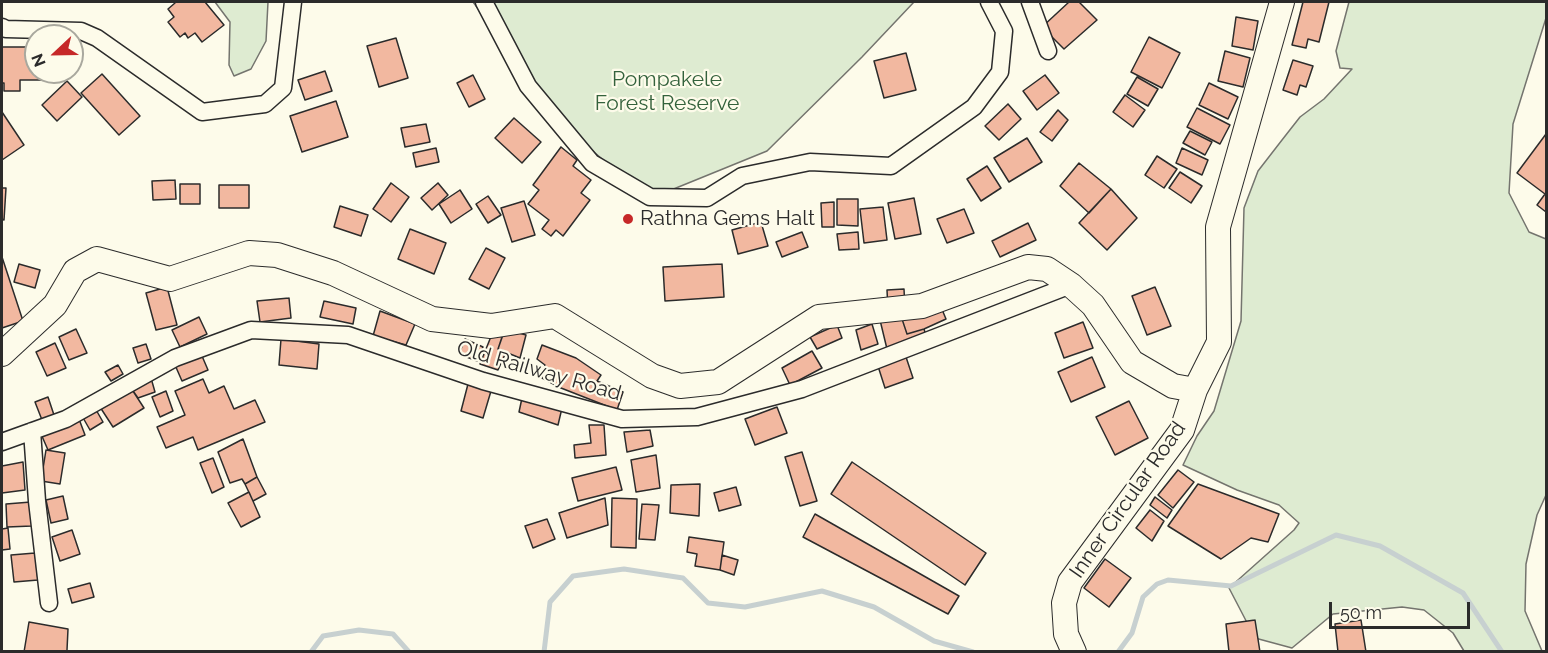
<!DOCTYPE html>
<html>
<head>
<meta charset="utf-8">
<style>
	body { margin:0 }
	#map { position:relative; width:1548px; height:653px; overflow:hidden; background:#fdfbea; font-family:Raleway,sans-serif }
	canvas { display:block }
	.frame { position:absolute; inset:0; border:3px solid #2b2b2b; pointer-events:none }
	.north { position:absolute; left:24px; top:24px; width:60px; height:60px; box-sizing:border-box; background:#fdfbea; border:2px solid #a9a89e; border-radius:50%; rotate:248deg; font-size:16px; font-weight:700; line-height:24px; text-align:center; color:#2b2b2b }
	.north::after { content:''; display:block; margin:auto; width:21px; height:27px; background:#c62828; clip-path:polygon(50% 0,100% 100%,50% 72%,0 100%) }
	.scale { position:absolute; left:1329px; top:602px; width:141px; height:27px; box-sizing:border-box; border:3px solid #2b2b2b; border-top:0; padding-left:8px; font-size:18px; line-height:21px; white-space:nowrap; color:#2b2b2b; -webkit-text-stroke:4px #fdfbea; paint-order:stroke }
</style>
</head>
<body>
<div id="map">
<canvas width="1548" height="653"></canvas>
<div class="frame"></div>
<div class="north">N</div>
<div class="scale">50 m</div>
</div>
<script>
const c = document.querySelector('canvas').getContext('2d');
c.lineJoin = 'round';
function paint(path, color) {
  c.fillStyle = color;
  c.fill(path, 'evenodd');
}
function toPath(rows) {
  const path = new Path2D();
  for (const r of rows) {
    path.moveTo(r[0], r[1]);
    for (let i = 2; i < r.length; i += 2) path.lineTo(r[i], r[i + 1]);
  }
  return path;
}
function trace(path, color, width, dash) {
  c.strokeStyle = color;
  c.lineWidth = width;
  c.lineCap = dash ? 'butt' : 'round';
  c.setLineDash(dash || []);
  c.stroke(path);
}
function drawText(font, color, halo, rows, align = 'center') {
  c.font = font + ' Raleway,sans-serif';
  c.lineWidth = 4.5;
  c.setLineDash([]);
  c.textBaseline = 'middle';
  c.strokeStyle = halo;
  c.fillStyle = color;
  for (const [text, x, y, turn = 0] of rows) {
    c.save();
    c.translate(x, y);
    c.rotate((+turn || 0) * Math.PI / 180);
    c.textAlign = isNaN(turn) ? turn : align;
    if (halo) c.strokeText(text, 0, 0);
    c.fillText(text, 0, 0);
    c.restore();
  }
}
const green = toPath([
	[215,2,268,2,266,41,251,69,234,76,229,65,230,22,215,2],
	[473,2,914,2,862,57,767,151,649,199,574,135,473,2],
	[1349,2,1546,2,1546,18,1513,124,1509,193,1529,232,1546,239,1546,495,1537,515,1526,564,1525,611,1542,651,1464,651,1453,633,1424,610,1402,607,1333,614,1292,648,1255,638,1229,588,1294,530,1299,523,1279,505,1237,490,1183,465,1197,436,1214,411,1241,321,1244,208,1258,171,1282,140,1300,117,1324,99,1352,69,1340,68,1336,51,1349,2]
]);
const stream = toPath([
	[311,652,323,636,359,630,393,634,409,652],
	[544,652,550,602,573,576,624,569,683,578,708,603,745,607,822,591,874,607,934,641,973,652],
	[1118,652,1132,633,1143,597,1157,584,1168,580,1231,586,1336,535,1380,546,1463,593,1502,652]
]);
const building = toPath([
	[174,2,205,2,224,25,202,42,195,33,188,38,185,33,180,37,168,22,174,17,168,9,175,3,174,2],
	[1069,2,1079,2,1097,20,1064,49,1042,27,1069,2],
	[1303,2,1329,2,1319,42,1308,39,1306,48,1292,45,1303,2],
	[1236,17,1258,21,1253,50,1232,46,1236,17],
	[1149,37,1180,53,1162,88,1131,72,1149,37],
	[396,38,408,78,379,87,367,46,396,38],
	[2,47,36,47,36,72,50,72,50,80,20,80,20,91,4,91,4,83,2,83,2,47],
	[1225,51,1250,58,1243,87,1218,81,1225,51],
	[906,53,916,90,884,98,874,61,906,53],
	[1293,60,1313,66,1306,87,1300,85,1297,95,1283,90,1293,60],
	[325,71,332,91,305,100,298,80,325,71],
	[102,74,140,116,119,135,81,93,102,74],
	[473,75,485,99,469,107,457,83,473,75],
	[1045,75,1059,93,1037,110,1023,91,1045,75],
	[1137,77,1158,89,1148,106,1127,94,1137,77],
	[67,81,82,97,57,121,42,105,67,81],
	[1209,83,1238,97,1228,119,1199,105,1209,83],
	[1125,95,1145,110,1133,127,1113,112,1125,95],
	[336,101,348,137,302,152,290,116,336,101],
	[1008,104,1021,119,999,140,985,126,1008,104],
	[1197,108,1230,125,1220,144,1187,127,1197,108],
	[1058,110,1068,120,1052,141,1040,132,1058,110],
	[2,112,24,145,2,160,2,112],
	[514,118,541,142,522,163,495,138,514,118],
	[426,124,430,142,405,147,401,128,426,124],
	[1190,131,1212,142,1205,155,1183,143,1190,131],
	[1546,134,1546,212,1537,205,1545,194,1517,173,1546,134],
	[1027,138,1042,162,1009,182,994,158,1027,138],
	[561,147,577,160,573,166,591,180,581,193,590,200,563,236,556,230,551,236,542,229,549,220,528,204,539,190,533,185,561,147],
	[436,148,439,162,416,167,413,153,436,148],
	[1182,148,1208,160,1202,175,1176,163,1182,148],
	[1157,156,1177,169,1164,188,1145,175,1157,156],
	[1079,163,1111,189,1089,213,1060,186,1079,163],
	[987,166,1001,188,981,201,967,179,987,166],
	[1180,172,1202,186,1191,203,1169,188,1180,172],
	[175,180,176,199,153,200,152,181,175,180],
	[391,183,409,197,391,222,373,209,391,183],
	[438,183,448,195,432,210,421,198,438,183],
	[180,184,200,184,200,204,180,204,180,184],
	[219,185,249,185,249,208,219,208,219,185],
	[2,188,6,188,4,220,2,219,2,188],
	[1111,189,1137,218,1107,250,1079,223,1111,189],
	[460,190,472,209,451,223,439,204,460,190],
	[488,196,501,215,488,223,476,204,488,196],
	[914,198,921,234,895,239,888,203,914,198],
	[837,199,858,199,858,226,837,225,837,199],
	[524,201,535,235,512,242,501,208,524,201],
	[834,202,834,227,822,227,821,203,834,202],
	[340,206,368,215,361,236,334,227,340,206],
	[883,207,887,240,864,243,860,209,883,207],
	[964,209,974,233,947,243,937,219,964,209],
	[761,222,768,246,738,254,732,230,761,222],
	[1028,223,1036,240,1000,257,992,241,1028,223],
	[410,229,446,243,434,274,398,259,410,229],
	[802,232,808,247,782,257,776,242,802,232],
	[858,232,859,249,839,250,837,234,858,232],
	[486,248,505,258,489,289,469,279,486,248],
	[2,257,23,321,2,328,2,257],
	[19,264,40,270,35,288,14,282,19,264],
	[722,264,724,297,665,301,663,267,722,264],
	[167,287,177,325,156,330,146,293,167,287],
	[1155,287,1171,326,1147,335,1132,296,1155,287],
	[904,289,905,309,888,310,887,290,904,289],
	[289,298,291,318,260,322,257,301,289,298],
	[324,301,356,308,353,324,320,317,324,301],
	[941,307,946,319,924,329,907,334,902,319,941,307],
	[380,311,415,324,406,345,373,336,380,311],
	[900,313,907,334,924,329,926,336,887,349,880,320,900,313],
	[199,317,207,334,180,347,172,330,199,317],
	[1083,322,1093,348,1064,358,1055,333,1083,322],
	[872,324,878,344,861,350,856,330,872,324],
	[837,325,842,338,817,349,810,337,837,325],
	[76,329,87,353,69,360,59,337,76,329],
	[505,329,526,335,520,358,498,349,505,329],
	[492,334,502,337,498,349,506,352,498,370,480,364,492,334],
	[281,339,319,344,317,369,279,365,281,339],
	[465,339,483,347,477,361,459,354,465,339],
	[55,343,66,368,47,376,36,352,55,343],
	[146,344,151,359,138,363,133,348,146,344],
	[542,345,576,358,601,375,597,381,623,392,617,410,561,388,542,378,545,365,537,359,542,345],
	[812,351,822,368,790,385,782,368,812,351],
	[905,354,913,378,885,388,877,363,905,354],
	[202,356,208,370,182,381,175,365,202,356],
	[1092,357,1105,387,1071,402,1058,372,1092,357],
	[118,365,123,374,111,381,105,372,118,365],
	[151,378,155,392,138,398,131,388,151,378],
	[203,379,209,393,224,386,234,409,255,400,265,422,198,450,193,437,166,448,157,427,185,415,175,391,203,379],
	[468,384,491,391,483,418,461,411,468,384],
	[131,388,144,408,113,427,100,407,131,388],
	[166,391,173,411,160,417,152,397,166,391],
	[48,397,54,415,42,420,35,402,48,397],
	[522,398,562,408,558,425,519,412,522,398],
	[1129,401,1148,438,1115,455,1096,417,1129,401],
	[777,407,787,433,755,445,745,419,777,407],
	[95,408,103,422,90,430,82,416,95,408],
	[79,419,85,435,48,450,41,434,79,419],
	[589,425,604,425,606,455,575,458,574,445,591,443,589,425],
	[650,430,653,446,627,452,624,432,650,430],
	[243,439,257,477,245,484,242,479,230,483,218,452,243,439],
	[46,450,65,453,60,484,41,481,46,450],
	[802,452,817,501,800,506,785,457,802,452],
	[656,455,660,488,636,492,631,460,656,455],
	[213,458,224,487,212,493,200,463,213,458],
	[23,462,25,490,2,493,2,466,23,462],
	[852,462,986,553,965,585,831,494,852,462],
	[616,467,622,490,578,501,572,478,616,467],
	[1178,470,1194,482,1173,508,1158,495,1178,470],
	[257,477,266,494,253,501,245,484,257,477],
	[700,484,699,516,670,513,671,485,700,484],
	[1198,484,1279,514,1268,542,1251,538,1221,559,1168,526,1198,484],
	[736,487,741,505,719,511,714,493,736,487],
	[249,492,260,517,241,527,228,503,249,492],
	[63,496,68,519,51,523,46,500,63,496],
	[1155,497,1172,510,1167,518,1150,505,1155,497],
	[605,498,608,525,567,538,559,513,605,498],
	[612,498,637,499,636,548,611,547,612,498],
	[31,502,32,526,7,527,6,504,31,502],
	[642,504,659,505,655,540,639,539,642,504],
	[1150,510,1164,521,1152,541,1136,528,1150,510],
	[815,514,959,596,948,614,803,537,815,514],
	[547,519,555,539,533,548,525,526,547,519],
	[8,528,10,549,2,550,2,529,8,528],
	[72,530,80,554,60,561,52,537,72,530],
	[689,537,724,542,720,570,695,566,697,554,687,552,689,537],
	[35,553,38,580,14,582,11,555,35,553],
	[722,555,738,560,734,575,720,570,722,555],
	[1105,559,1131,578,1109,607,1084,588,1105,559],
	[90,583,94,597,72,603,68,589,90,583],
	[1255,620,1260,652,1229,652,1226,624,1255,620],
	[1361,620,1366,652,1338,652,1335,624,1361,620],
	[29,622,68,629,67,650,66,652,24,652,29,622]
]);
const street = toPath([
	[484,2,528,86,592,163,650,197,707,198,742,176,810,162,891,166,974,107,1000,72,1004,31,989,2],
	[1030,2,1048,51],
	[2,27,6,29,81,31,97,38,202,112,265,104,283,88,293,2],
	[32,431,37,501,49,603],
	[2,442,66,419,175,358,251,330,348,335,483,381,622,419,697,417,802,389,1071,285]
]);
const secondary = toPath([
	[2,354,55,305,75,271,97,259,170,279,249,253,277,255,333,273,432,319,491,326,555,316,652,376,680,386,718,382,819,317,922,306,1028,267,1047,269,1071,285,1093,305,1132,362,1173,386,1195,390],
	[1074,652,1066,634,1064,603,1070,582,1182,430,1195,390,1219,342,1218,227,1282,2]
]);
const markers = [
	[628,219,6,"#c62828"]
];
const parkNames = [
	["Pompakele",667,80],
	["Forest Reserve",667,104]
];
const poiNames = [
	["Rathna Gems Halt",640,219]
];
const streetNames = [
	["Old Railway Road",539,371,16],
	["Inner Circular Road",1128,500,-55]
];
paint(green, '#deebd1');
trace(green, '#74746e', 1.5);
trace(stream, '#c7d0d0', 5);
paint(building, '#f2b8a0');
trace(building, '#2b2b2b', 1.5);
trace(street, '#2b2b2b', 19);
trace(secondary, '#2b2b2b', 26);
trace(street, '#fdfbea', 16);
trace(secondary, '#fdfbea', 24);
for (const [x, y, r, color] of markers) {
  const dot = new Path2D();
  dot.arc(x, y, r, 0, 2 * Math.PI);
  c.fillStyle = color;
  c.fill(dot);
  trace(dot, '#fdfbea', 2);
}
drawText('21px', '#34623c', '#fdfbea', parkNames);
drawText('21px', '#2b2b2b', '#fdfbea', poiNames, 'left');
drawText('21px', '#2b2b2b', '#fdfbea', streetNames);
</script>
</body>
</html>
